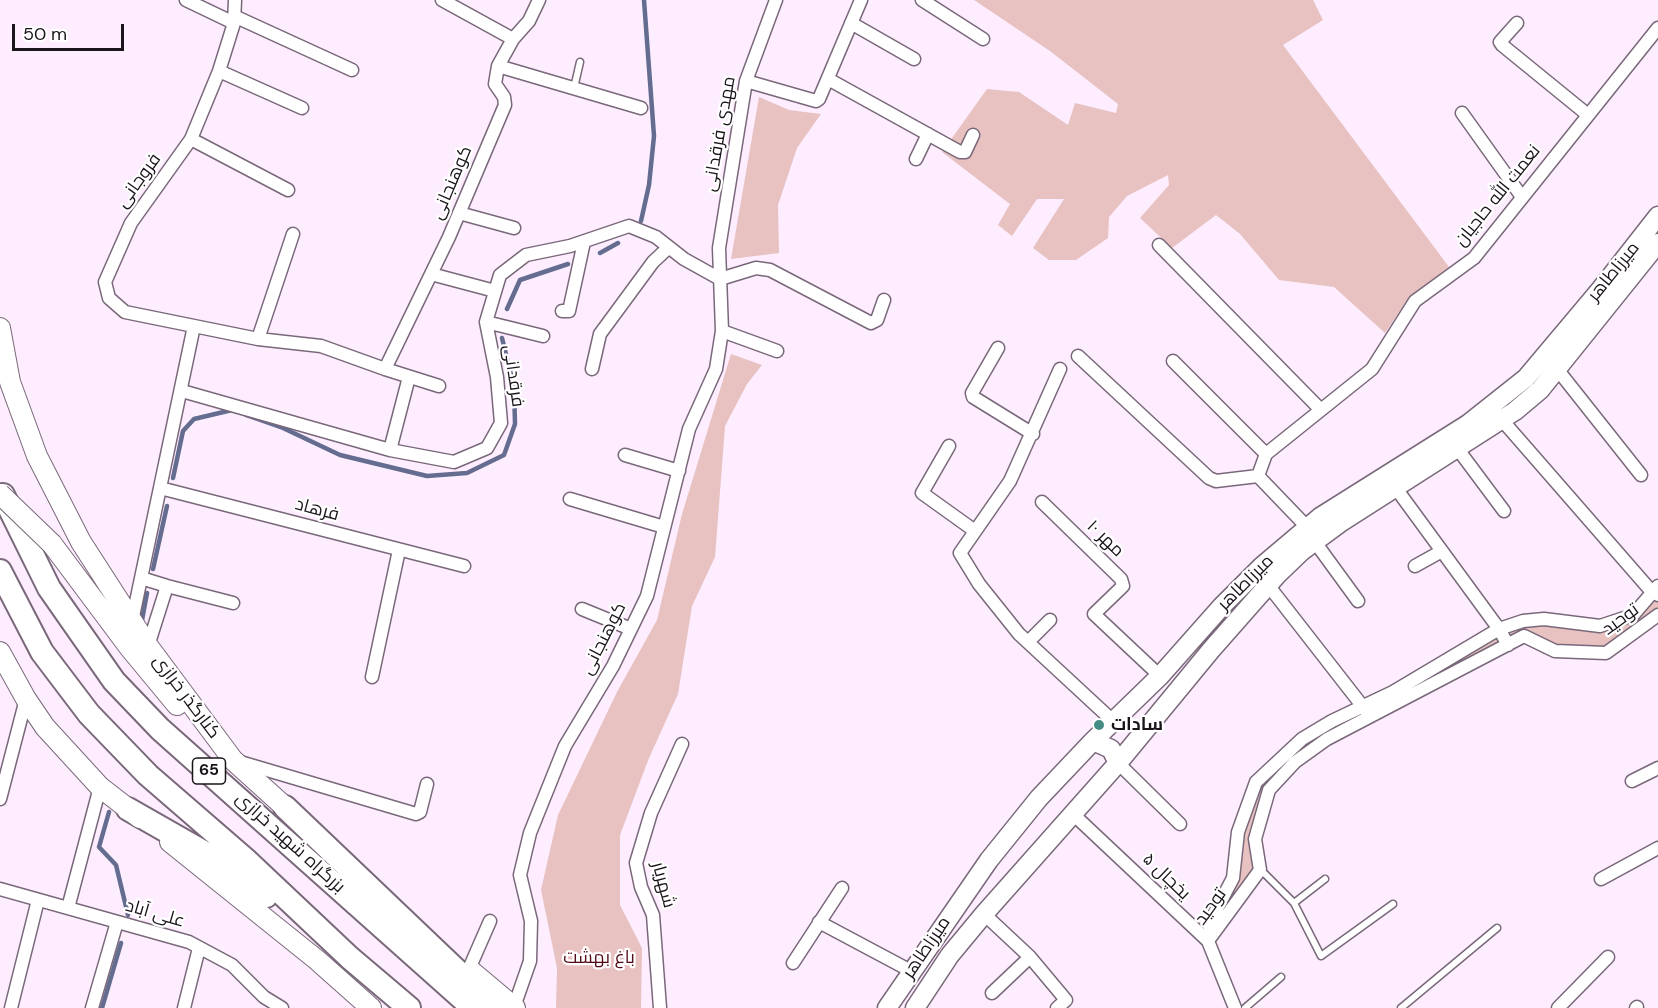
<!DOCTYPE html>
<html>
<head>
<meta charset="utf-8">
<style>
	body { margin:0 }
	#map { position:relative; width:1658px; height:1008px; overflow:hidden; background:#fdedfe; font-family:"DM Sans",sans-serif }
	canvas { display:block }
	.scale { position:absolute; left:12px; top:24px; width:112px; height:27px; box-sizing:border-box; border:3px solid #1b141b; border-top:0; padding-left:8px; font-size:18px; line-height:21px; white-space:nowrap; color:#1b141b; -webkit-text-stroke:4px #fff; paint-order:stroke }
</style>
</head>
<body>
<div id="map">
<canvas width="1658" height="1008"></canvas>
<div class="scale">50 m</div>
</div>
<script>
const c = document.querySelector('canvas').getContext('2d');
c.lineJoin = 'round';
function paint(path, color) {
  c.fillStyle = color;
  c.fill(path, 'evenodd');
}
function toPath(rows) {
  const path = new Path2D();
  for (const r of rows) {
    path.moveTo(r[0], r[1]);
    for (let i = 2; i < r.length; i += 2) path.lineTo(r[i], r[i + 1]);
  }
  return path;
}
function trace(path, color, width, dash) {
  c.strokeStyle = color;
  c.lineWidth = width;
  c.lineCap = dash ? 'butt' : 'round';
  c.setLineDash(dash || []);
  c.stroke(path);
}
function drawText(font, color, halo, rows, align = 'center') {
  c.font = font + ' "DM Sans",Cairo,sans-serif';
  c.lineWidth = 4.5;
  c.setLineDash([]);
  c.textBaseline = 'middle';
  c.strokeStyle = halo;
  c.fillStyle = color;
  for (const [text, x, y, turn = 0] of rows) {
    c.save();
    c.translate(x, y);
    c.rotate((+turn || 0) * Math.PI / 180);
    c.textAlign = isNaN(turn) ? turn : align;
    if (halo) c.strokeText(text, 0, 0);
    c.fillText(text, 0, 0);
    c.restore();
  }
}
const green = toPath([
	[974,0,1313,0,1323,20,1283,45,1449,267,1409,297,1385,333,1334,287,1279,280,1240,234,1216,215,1172,248,1140,218,1169,185,1168,175,1127,196,1109,217,1108,238,1076,260,1049,260,1033,248,1064,199,1037,199,1012,236,998,225,1010,204,942,152,987,89,1019,92,1068,125,1075,103,1116,113,1118,104,1050,51],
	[759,97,789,110,821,114,797,148,778,205,779,253,731,259],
	[731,354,762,365,747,384,725,426,715,557,692,606,678,694,649,758,620,835,620,905,642,948,641,1008,556,1008,557,968,541,890,558,815,617,692,657,620,682,514],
	[1658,589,1658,612,1607,650,1557,649,1525,635,1365,718,1268,788,1257,867,1212,932,1257,783,1303,738,1524,623,1583,627,1634,618]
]);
const stream = toPath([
	[641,221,649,185,654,136,644,0],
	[600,253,618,243],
	[507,309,520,280,568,264],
	[246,415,283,428,340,455,427,476,467,473,504,455,515,424,514,387,502,338],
	[173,478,183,431,194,419,232,410],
	[153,569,167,506],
	[142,620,147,593],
	[109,812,99,847,116,865,128,915],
	[102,1008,121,943]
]);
const lane = toPath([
	[574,88,580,62],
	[1261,870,1294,903,1321,956,1393,904],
	[1294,903,1325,879],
	[1245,1008,1281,977],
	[1401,1008,1497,928]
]);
const street = toPath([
	[186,0,234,23],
	[235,0,234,23,219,71,191,139,131,223,105,282,109,298,125,312,258,339,321,346,385,369,449,237,505,105,504,97,495,84,498,66,513,39,529,21,539,0],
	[442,0,513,39],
	[922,0,983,39],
	[234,16,352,70],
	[851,23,914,59],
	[1517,23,1500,42,1502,45,1588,115],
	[498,66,641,108],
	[219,71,302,108],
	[828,79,960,152,965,152,973,135],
	[746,81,816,101,819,99,861,0],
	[1462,113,1522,197],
	[191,139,288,190],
	[916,159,928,134],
	[459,213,514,228],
	[1159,245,1320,409],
	[431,274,495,291],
	[562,311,569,311,584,242],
	[486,322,543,336],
	[722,331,777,351],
	[258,339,293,234],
	[998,348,972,393,973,397,1033,434],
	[1078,356,1209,478,1216,481,1258,476],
	[1173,361,1266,454],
	[385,369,439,386],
	[592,369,600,334,653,262,669,247],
	[1060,369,1010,481,960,553,979,584,1019,634,1114,722],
	[1557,369,1641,475],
	[182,391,390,450,454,462,487,448,501,423,497,377,486,322,500,275,526,255,570,246,629,226,656,237,684,259,720,279,756,268,770,270,871,323,877,320,884,300],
	[1502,420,1652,592,1658,595],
	[949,446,922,493,975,531],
	[1457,448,1504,511],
	[390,450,409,377],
	[625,455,679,471],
	[1258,476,1266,454,1372,369,1415,301,1474,258,1658,28],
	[1258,476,1307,527],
	[1395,487,1499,629,1508,645],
	[160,488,464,566],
	[570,499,664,527],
	[1042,502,1121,579,1123,586,1094,614,1160,676],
	[1315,542,1358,601],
	[1415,566,1442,551],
	[141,578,167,586],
	[1268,585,1367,712],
	[582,609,631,629],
	[132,621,194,326],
	[1028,642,1050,620],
	[148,646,167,586,233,603],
	[372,677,399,550],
	[240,762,416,814,420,812,427,784],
	[1118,763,1180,824],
	[1632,781,1658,768],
	[0,799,26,699],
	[1073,814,1208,941,1235,1008],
	[1601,879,1658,848],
	[0,889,189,942,232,965,264,997,282,1008],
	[68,908,100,787],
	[984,914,1030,957,1066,1000,1057,1008],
	[819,922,911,971],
	[1210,938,1260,870,1255,839,1269,790,1295,762,1327,739,1524,636,1555,651,1606,653,1658,615],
	[1208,941,1211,920,1233,878,1238,832,1256,782,1302,739,1332,721,1393,692,1499,629,1523,621,1544,619,1600,626,1633,615,1658,586],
	[793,963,842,888],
	[469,969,490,921],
	[992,993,1030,957],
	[514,1007,530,961,531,921,520,875,530,833,565,746,613,666,647,596,689,429,716,369,722,331,719,248,746,81,776,0],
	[11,1008,38,900],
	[92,1008,117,922],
	[184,1008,199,948],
	[660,1008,653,915,641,887,636,863,651,813,682,744],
	[1558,1008,1608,957],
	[1636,1008,1637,1007]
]);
const secondary = toPath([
	[1093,741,1111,749,1118,763],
	[887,1008,989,860,1039,798,1093,741,1160,676,1222,606,1262,566,1320,517,1468,424,1526,378,1600,290,1658,216],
	[915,1008,950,955,984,914,1118,763,1211,650,1277,575,1302,551,1340,523,1515,411,1540,390,1658,243]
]);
const primary = toPath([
	[0,328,10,382,37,456,81,542,148,646,233,760,296,817],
	[52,544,129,647,177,705],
	[0,652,26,699,45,727,100,787,140,818],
	[170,842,317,960,371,1008],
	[471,971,515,1008]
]);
const highway = toPath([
	[3,495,49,588,114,681,160,729,473,1008],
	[0,571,42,652,89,714,148,775,245,859,350,958,409,1008],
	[285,807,496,1008],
	[128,809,221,862,266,896]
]);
const primaryBridge = toPath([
	[0,494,52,544]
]);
const markers = [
	[1099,725,6,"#458c85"]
];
const shields = [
	[209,771,33]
];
const shieldNames = [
	["65",209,771]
];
const streetNames = [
	["مهدی فرقدانی",720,134,-80],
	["فروجانی",139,181,-54],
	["کوهنجانی",452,183,-67],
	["نعمت الله حاجیان",1498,196,-51],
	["میرزاطاهر",1614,272,-51],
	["فرقدانی",513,376,82],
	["فرهاد",317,510,15],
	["مهر ۱۰",1105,539,44],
	["میرزاطاهر",1246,583,-45],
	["توحید",1621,620,-36],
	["کوهنجانی",604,639,-63],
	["کنارگذر خرازی",186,697,53],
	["بزرگراه شهید خرازی",290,843,42],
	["یخچال ۵",1166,877,44],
	["شهریار",663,885,75],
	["توحید",1211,907,-54],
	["علی آباد",155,914,16],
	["میرزاطاهر",927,948,-56]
];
const poiNames = [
	["سادات",1111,725]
];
const parkNames = [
	["باغ بهشت",599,958]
];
paint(green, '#e8c1c1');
trace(stream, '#646d90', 4.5);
trace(lane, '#79687a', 9);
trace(street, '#79687a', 15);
trace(secondary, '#79687a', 21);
trace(primary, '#79687a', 22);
trace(highway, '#79687a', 26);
trace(lane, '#fff', 6);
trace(street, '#fff', 12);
trace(secondary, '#fff', 18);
trace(primary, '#fff', 20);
trace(highway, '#fff', 22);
trace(primaryBridge, '#79687a', 22, []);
trace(primaryBridge, '#fff', 20);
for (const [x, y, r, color] of markers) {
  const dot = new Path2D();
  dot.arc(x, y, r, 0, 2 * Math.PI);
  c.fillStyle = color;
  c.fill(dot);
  trace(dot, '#fff', 2);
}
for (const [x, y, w] of shields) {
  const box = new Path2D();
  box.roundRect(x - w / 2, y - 13, w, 26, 4.5);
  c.fillStyle = '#fff';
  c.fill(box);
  trace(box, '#1b141b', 1.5);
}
drawText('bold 16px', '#1b141b', null, shieldNames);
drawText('18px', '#1b141b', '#fff', streetNames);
drawText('bold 18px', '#1b141b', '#fff', poiNames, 'left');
drawText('18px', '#520b15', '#fff', parkNames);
</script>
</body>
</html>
